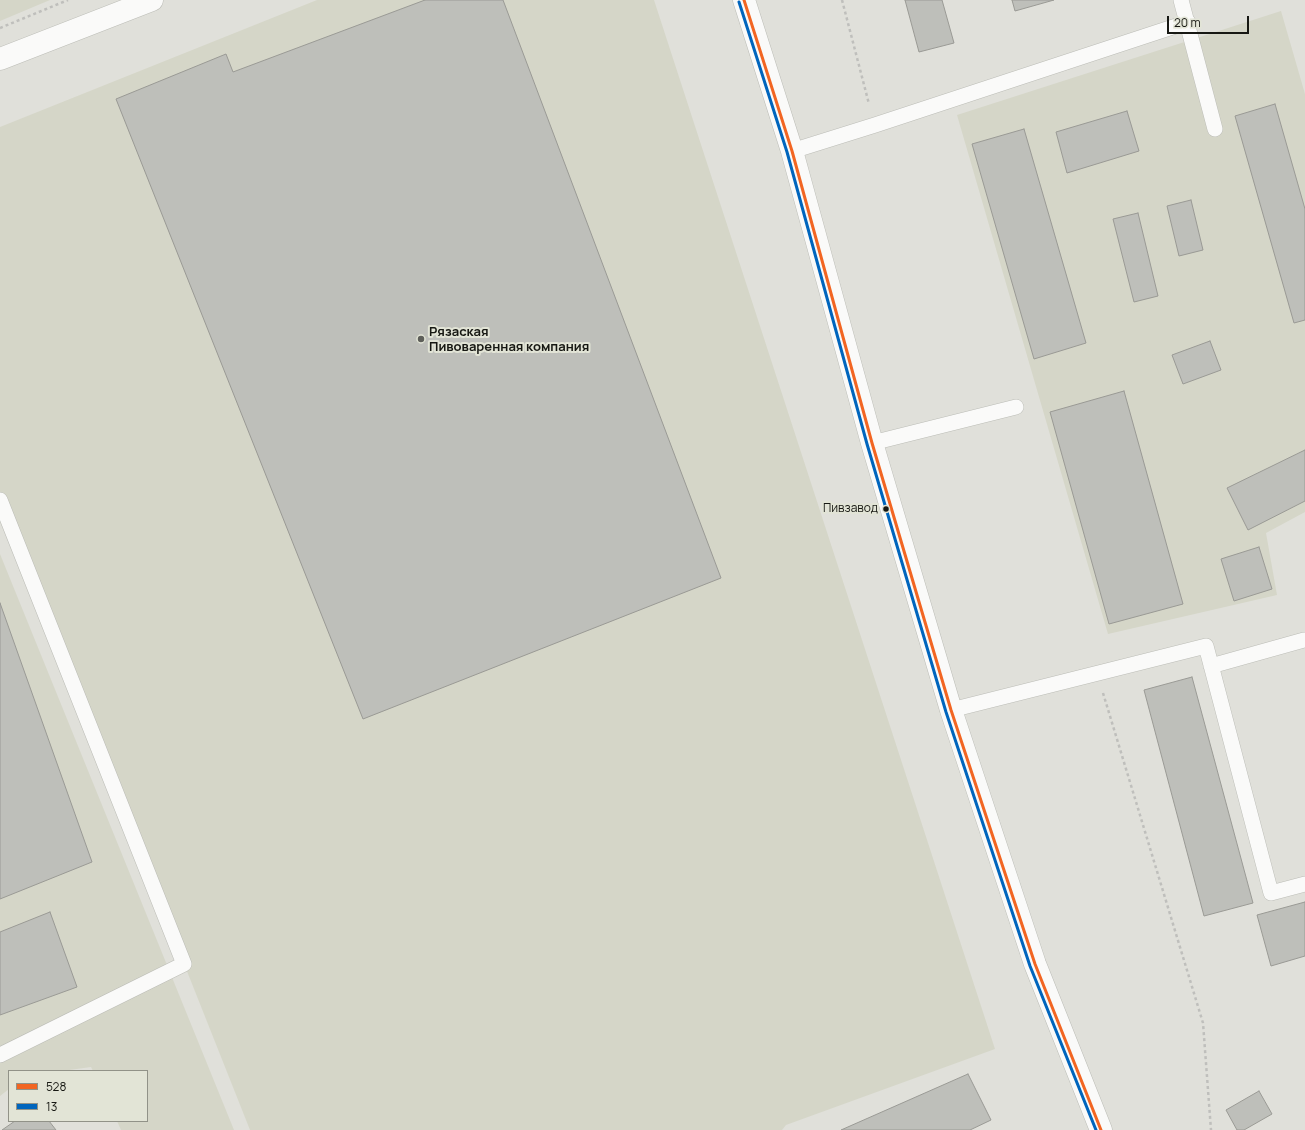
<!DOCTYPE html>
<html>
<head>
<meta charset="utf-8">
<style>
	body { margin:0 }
	#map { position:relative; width:1305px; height:1130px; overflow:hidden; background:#e0e0da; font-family:Manrope,sans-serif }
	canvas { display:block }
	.legend { position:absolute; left:8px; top:1070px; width:140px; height:52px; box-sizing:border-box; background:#e2e4d6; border:1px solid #919288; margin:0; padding:5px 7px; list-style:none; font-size:12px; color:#171813 }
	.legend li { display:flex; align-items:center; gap:8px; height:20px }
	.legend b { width:20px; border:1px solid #919288 }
	.scale { position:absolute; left:1167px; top:16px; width:82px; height:18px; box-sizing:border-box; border:2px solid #171813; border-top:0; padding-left:5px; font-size:12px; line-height:14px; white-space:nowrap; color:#171813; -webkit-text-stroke:3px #e2e4d6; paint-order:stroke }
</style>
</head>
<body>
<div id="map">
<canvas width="1305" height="1130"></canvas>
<ul class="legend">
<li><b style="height:5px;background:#f26522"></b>528</li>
<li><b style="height:5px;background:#0065bd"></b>13</li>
</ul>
<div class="scale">20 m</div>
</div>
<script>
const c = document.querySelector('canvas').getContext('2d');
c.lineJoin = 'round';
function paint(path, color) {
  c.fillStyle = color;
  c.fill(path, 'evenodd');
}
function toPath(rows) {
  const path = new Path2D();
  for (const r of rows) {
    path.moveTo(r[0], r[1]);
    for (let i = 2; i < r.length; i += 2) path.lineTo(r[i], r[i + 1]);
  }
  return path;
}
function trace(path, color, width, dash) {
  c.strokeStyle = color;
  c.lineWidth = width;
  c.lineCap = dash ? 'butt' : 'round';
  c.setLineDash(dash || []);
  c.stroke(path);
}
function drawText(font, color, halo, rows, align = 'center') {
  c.font = font + ' Manrope,sans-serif';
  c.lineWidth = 4;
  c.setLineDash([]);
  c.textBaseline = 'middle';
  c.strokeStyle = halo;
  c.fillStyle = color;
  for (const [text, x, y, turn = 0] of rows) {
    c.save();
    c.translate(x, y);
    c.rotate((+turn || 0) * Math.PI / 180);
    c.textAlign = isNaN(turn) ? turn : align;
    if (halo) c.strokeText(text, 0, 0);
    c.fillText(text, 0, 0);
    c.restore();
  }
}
const built = toPath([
	[0,0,50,0,0,21],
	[317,0,654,0,995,1049,786,1125,782,1130,250,1130,0,500,0,127],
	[1281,11,1305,94,1305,512,1266,533,1277,595,1108,634,957,115],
	[0,554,234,1130,121,1130,117,1121,147,1121,147,1071,93,1071,91,1067,62,1071,9,1071,9,1089,0,1096]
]);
const building = toPath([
	[425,0,503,0,721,578,363,719,116,99,226,54,233,72,425,0],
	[905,0,942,0,954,43,919,52,905,0],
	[1012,0,1054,0,1015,11,1012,0],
	[1275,104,1305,209,1305,320,1294,323,1235,116,1275,104],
	[1127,111,1139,151,1067,173,1056,132,1127,111],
	[1024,129,1086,343,1034,359,972,144,1024,129],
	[1191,200,1203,250,1179,256,1167,206,1191,200],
	[1138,213,1158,296,1134,302,1113,219,1138,213],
	[1210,341,1221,370,1183,384,1172,355,1210,341],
	[1124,391,1183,604,1109,624,1050,412,1124,391],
	[1305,450,1305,501,1248,530,1227,488,1305,450],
	[1259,547,1272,589,1234,601,1221,559,1259,547],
	[0,603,92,862,0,899,0,603],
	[1192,677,1253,903,1204,916,1144,690,1192,677],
	[1305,902,1305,956,1271,966,1257,915,1305,902],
	[50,912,77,987,0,1015,0,932,50,912],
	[968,1074,991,1120,970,1130,841,1130,968,1074],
	[1259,1091,1272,1114,1244,1130,1237,1130,1226,1110,1259,1091],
	[15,1121,49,1121,56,1130,2,1130,15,1121]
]);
const path = toPath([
	[842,0,869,104],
	[0,28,68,0],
	[1103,693,1203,1023,1211,1130]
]);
const lane = toPath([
	[1181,0,1215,129],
	[792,151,875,125,1188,22],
	[872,443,1016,407],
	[0,500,184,964,0,1055],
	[1211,666,1304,640],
	[951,710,1206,646,1271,893,1305,884]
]);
const secondary = toPath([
	[0,59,152,0]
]);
const primary = toPath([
	[744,0,792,151,872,443,951,710,1035,964,1101,1130]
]);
const bus1 = toPath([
	[744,0,792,151,872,443,951,710,1035,964,1101,1130]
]);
const bus2 = toPath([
	[739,2,787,152,867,444,946,712,1030,966,1096,1130]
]);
const markers = [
	[421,339,4,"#5d5e59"],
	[886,509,3.5,"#171813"]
];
const busNames = [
	["Пивзавод",878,509]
];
const poiNames = [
	["Рязаская",429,332],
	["Пивоваренная компания",429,347]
];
paint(built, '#d5d6c8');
paint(building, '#bebfba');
trace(building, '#9a9a95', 1);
trace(lane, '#bbbcb6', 16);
trace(secondary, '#bbbcb6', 23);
trace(primary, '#bbbcb6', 23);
trace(path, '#bfbfbc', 2.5, [3, 3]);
trace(lane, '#fafaf9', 15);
trace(secondary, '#fafaf9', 22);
trace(primary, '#fafaf9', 22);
trace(bus1, '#f26522', 3);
trace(bus2, '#0065bd', 3);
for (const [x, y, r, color] of markers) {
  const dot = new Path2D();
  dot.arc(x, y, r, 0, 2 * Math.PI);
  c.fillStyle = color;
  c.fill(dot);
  trace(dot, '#e2e4d6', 1.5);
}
drawText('12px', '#171813', '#e2e4d6', busNames, 'right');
drawText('bold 13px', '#171813', '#e2e4d6', poiNames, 'left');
</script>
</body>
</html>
